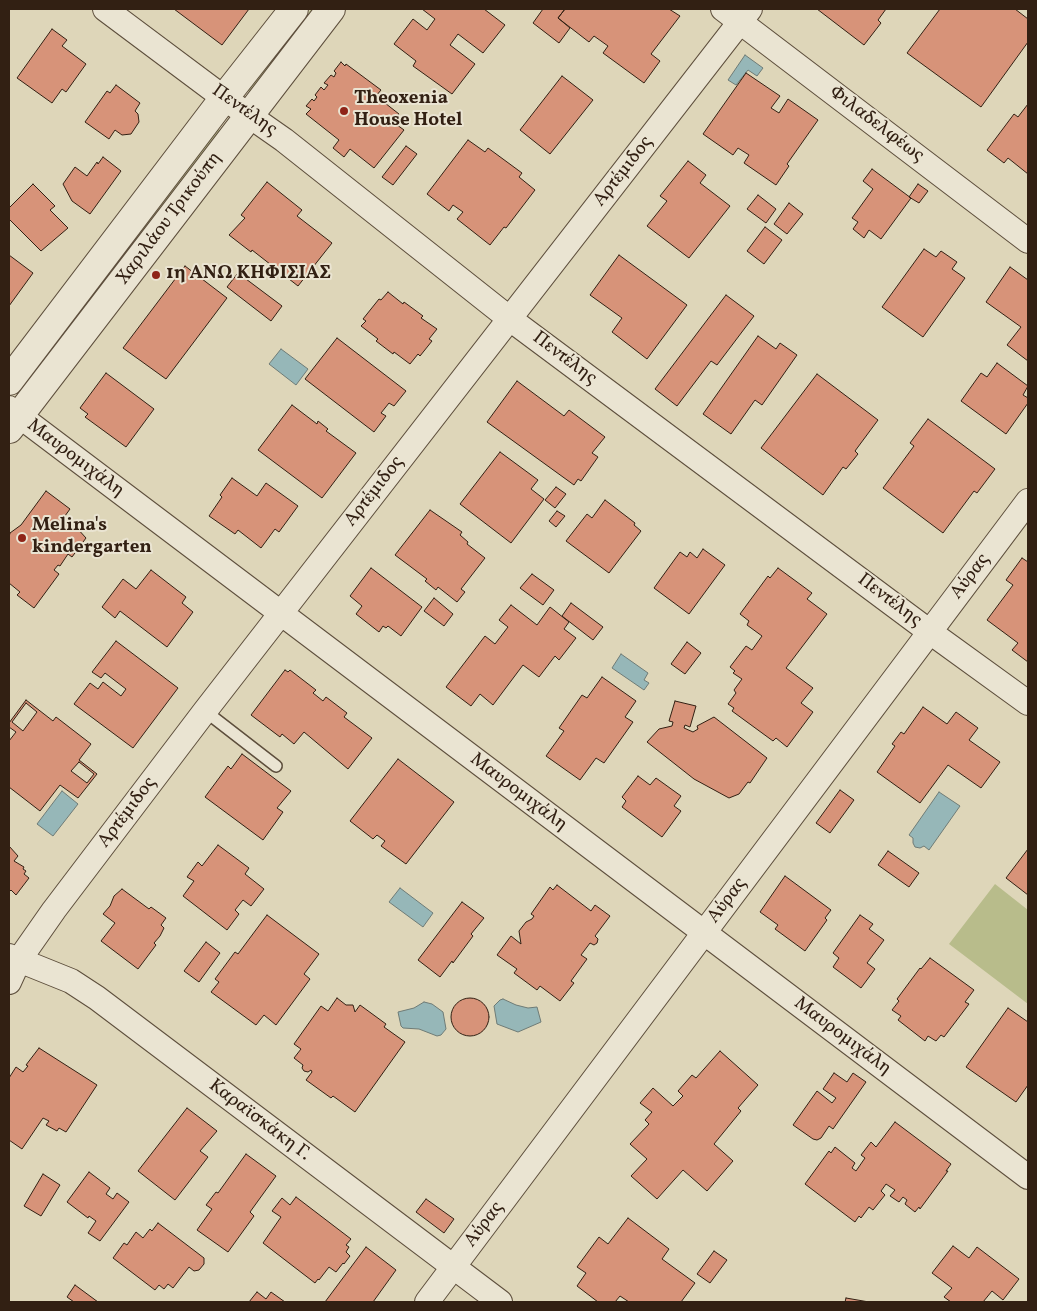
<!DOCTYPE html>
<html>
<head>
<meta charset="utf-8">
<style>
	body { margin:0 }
	#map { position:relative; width:1037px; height:1311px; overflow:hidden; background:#ded6b9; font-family:Vollkorn,serif }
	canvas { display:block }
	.frame { position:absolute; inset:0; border:10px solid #322013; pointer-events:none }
</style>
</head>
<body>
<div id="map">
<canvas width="1037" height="1311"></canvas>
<div class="frame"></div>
</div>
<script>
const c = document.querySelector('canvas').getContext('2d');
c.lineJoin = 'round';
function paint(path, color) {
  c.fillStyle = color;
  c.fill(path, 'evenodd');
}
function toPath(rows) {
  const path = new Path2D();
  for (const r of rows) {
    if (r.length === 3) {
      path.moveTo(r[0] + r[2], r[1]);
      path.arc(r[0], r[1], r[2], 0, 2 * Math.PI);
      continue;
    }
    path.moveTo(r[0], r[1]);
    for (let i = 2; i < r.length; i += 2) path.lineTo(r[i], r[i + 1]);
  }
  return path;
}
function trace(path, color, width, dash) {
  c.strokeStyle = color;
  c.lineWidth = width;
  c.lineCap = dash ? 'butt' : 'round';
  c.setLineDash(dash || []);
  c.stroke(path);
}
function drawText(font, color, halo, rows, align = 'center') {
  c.font = font + ' Vollkorn,serif';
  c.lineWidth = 4;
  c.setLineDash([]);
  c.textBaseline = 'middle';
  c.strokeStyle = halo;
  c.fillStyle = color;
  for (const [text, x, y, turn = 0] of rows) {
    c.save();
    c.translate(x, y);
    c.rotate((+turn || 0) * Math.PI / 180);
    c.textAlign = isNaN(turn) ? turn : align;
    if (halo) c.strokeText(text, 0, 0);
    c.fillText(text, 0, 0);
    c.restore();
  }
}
const green = toPath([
	[311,9,320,9,254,95,248,91],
	[218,129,224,134,36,375,34,371],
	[995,884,1028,910,1028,1004,949,944]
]);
const water = toPath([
	[745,55,763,68,757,76,748,70,736,85,728,80,745,55],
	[281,349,308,369,296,385,269,364,281,349],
	[621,654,648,673,644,680,649,683,644,690,612,668,621,654],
	[62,791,78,804,53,836,37,824,62,791],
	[939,792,960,806,929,850,924,846,920,848,915,847,913,843,913,838,909,835,939,792],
	[400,888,433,913,423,927,389,902,400,888],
	[503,999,516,1005,528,1008,537,1007,541,1022,518,1032,497,1024,494,1006,500,1000,503,999],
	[424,1002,432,1004,443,1012,446,1029,441,1035,437,1036,419,1029,403,1028,401,1026,398,1012,414,1008,424,1002]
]);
const building = toPath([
	[174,9,249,9,222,45,174,9],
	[422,9,484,9,505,25,483,53,458,34,450,45,475,64,452,94,413,66,416,61,394,44,413,19,427,30,435,19,422,9],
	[543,9,565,9,558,18,570,28,559,43,533,23,543,9],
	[565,9,669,9,680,16,651,54,660,61,644,83,603,53,608,46,594,36,589,42,558,18,565,9],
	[817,9,886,9,878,20,881,23,864,45,817,9],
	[940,9,1015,9,1028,19,1028,42,981,107,907,53,940,9],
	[52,29,67,40,62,46,86,64,66,92,62,89,52,103,17,78,52,29],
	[341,62,345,66,346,64,381,90,376,96,399,114,393,122,404,130,374,168,350,149,344,157,333,148,339,140,306,114,311,109,306,106,312,99,314,101,317,97,315,95,321,87,324,90,328,85,324,83,331,75,334,77,336,73,334,71,341,62],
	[746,73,780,96,771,108,779,113,788,99,818,120,787,164,789,166,776,185,744,163,749,155,738,148,733,155,703,134,746,73],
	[562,76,593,100,550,154,520,130,562,76],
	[116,85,140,103,135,111,138,114,139,122,131,134,122,135,115,130,109,139,85,122,107,91,110,93,116,85],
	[1028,104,1028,174,1008,158,1004,163,987,150,1014,114,1018,117,1028,104],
	[468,140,485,152,488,148,522,173,519,177,535,190,506,228,504,227,490,245,457,219,463,212,453,205,449,211,427,194,468,140],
	[406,146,417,154,393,185,382,177,406,146],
	[103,157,121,171,90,214,72,201,63,184,75,167,87,176,97,162,98,164,103,157],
	[688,161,706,175,700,183,730,206,689,258,647,226,667,201,660,196,688,161],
	[872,169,911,198,881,239,869,230,864,238,853,229,858,222,852,218,873,189,863,181,872,169],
	[267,182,302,210,297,216,332,243,298,286,252,250,251,252,229,235,245,218,241,215,267,182],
	[33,184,55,206,50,210,68,228,41,251,9,219,9,208,33,184],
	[918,184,928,191,919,203,909,197,918,184],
	[758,195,776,209,766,223,747,209,758,195],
	[789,203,803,214,787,234,774,224,789,203],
	[765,227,782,240,764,264,747,251,765,227],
	[924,249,936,257,941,251,957,262,952,269,965,278,923,337,882,307,924,249],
	[9,255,33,273,9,306,9,255],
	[619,255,687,305,647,359,612,332,622,318,590,295,619,255],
	[185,266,227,298,166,379,123,348,185,266],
	[1010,267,1028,280,1028,361,1007,345,1021,327,986,302,1010,267],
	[238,273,282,306,271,321,227,287,238,273],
	[388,292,403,304,404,302,423,316,421,318,437,329,429,339,432,341,420,356,418,354,410,364,394,352,393,354,376,341,378,339,361,326,366,321,363,319,379,299,381,300,388,292],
	[726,295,754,316,717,365,711,361,677,406,655,389,726,295],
	[758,336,776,349,780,343,797,355,762,405,755,400,731,434,703,414,758,336],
	[337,338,406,391,394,406,389,403,381,413,386,416,374,432,305,379,337,338],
	[997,363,1028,386,1023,395,1028,398,1028,403,1006,434,961,401,981,373,987,377,997,363],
	[106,373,154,409,126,447,85,417,88,414,80,408,106,373],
	[817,374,878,420,855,451,858,454,846,469,843,467,823,495,761,448,817,374],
	[517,381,564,416,569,410,605,437,592,453,598,457,581,481,578,479,574,485,487,422,517,381],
	[292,405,317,424,318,421,328,429,326,431,356,453,322,498,258,450,292,405],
	[928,419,995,469,977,493,974,491,943,533,883,488,914,446,910,443,928,419],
	[500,452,538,480,531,489,544,499,511,543,460,504,500,452],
	[232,478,257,496,266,483,298,506,279,532,275,529,261,548,238,530,235,534,209,516,222,497,220,495,232,478],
	[556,487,566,494,555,508,545,500,556,487],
	[46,491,70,509,62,520,76,527,86,538,72,557,68,554,60,566,58,565,54,570,59,574,34,608,17,595,20,592,9,583,9,537,10,533,21,525,46,491],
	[605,500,635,523,634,525,641,531,609,573,566,541,587,514,592,518,605,500],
	[430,510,462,532,460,535,468,542,467,544,485,558,461,589,465,592,457,602,438,587,436,590,425,581,427,579,395,555,430,510],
	[557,511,565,516,556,527,549,521,557,511],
	[703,549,725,565,689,614,654,588,680,552,687,557,690,552,697,558,703,549],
	[1022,558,1028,562,1028,662,1012,650,1018,643,987,620,1013,585,1006,580,1022,558],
	[371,568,422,607,401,636,388,626,386,628,383,626,379,632,356,614,362,606,350,596,371,568],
	[778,568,812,593,807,599,827,614,786,668,813,688,801,703,813,712,787,747,776,738,773,741,732,711,734,708,728,704,736,693,734,690,742,679,733,673,735,671,730,667,746,646,752,650,762,636,747,625,749,621,740,614,768,576,770,578,778,568],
	[151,570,186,597,182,603,193,612,167,647,120,611,115,618,102,607,123,579,136,589,151,570],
	[532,574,554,590,543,605,520,588,532,574],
	[434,598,453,614,444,626,424,611,434,598],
	[571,603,603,627,593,640,562,616,571,603],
	[511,605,537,625,550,607,569,622,564,629,576,638,559,660,555,656,539,677,523,665,493,705,480,694,471,706,446,687,485,636,495,644,508,627,499,620,511,605],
	[116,641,178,688,133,748,74,704,90,683,98,689,103,682,121,696,126,689,105,673,101,678,92,672,116,641],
	[687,642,701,653,685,674,671,664,687,642],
	[285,670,288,672,290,670,316,690,313,693,323,701,326,697,347,713,344,717,372,738,348,769,304,732,294,744,282,734,280,737,251,715,285,670],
	[602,677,636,701,625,717,633,722,604,763,596,758,580,780,546,756,564,731,559,728,582,695,587,698,602,677],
	[26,700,53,721,56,717,91,744,79,760,97,774,78,798,60,785,40,811,9,787,9,741,16,732,9,727,9,723,26,700],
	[26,703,37,712,23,731,12,722,26,703],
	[79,762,94,774,87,783,71,771,79,762],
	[675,701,696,706,690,727,685,725,684,728,693,732,698,729,697,726,714,717,767,758,750,783,748,782,739,794,729,798,694,779,647,742,659,729,672,726,673,722,669,721,675,701],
	[923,707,947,724,956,712,978,728,969,740,1000,762,981,788,948,765,920,803,877,772,895,746,892,744,901,732,904,734,923,707],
	[242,754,291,791,277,808,283,812,263,840,205,797,228,766,231,769,242,754],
	[398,759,454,802,406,864,381,846,385,841,377,835,373,839,350,821,398,759],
	[638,776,650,785,656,778,681,796,674,806,681,811,662,837,622,807,626,801,622,797,638,776],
	[840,790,854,800,830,833,816,823,840,790],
	[218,845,249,868,245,874,264,889,251,906,243,900,235,910,239,914,227,930,183,896,194,881,187,877,198,862,202,866,218,845],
	[9,846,18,856,14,861,24,867,23,869,26,871,24,874,29,878,16,895,11,890,9,892,9,846],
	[1028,849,1028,895,1006,878,1028,849],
	[888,851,919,873,909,887,878,865,888,851],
	[785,876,831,910,825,918,827,920,805,951,775,929,778,925,760,912,785,876],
	[557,885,591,911,595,905,610,916,595,936,598,939,597,943,594,945,590,943,581,955,587,959,571,981,574,983,560,1001,540,986,537,990,514,973,517,969,497,955,511,936,521,944,519,931,526,922,532,919,534,916,531,914,550,887,553,890,557,885],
	[122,889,149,909,151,907,166,918,161,925,164,928,160,936,154,943,156,945,138,969,101,941,115,923,103,914,110,906,114,896,122,889],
	[462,902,484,918,471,934,473,936,453,963,452,961,440,977,418,960,462,902],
	[267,915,319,954,304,974,310,979,276,1025,264,1015,256,1025,211,992,219,982,215,979,235,952,238,954,267,915],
	[860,915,873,924,869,929,884,940,867,963,875,969,861,988,833,967,839,958,833,953,860,915],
	[206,942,220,953,199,982,184,971,206,942],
	[930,958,974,990,965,1002,969,1004,944,1037,941,1035,936,1041,928,1036,925,1041,898,1020,901,1016,892,1010,899,1001,897,999,920,968,921,969,930,958],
	[337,998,346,1005,353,1005,355,1012,360,1005,386,1024,384,1027,405,1042,355,1112,333,1096,331,1098,306,1080,312,1072,311,1070,308,1072,304,1071,302,1068,303,1065,294,1058,301,1049,294,1044,321,1006,328,1011,337,998],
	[470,1017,19],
	[1008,1008,1028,1022,1028,1085,1016,1102,966,1067,1008,1008],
	[39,1048,97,1085,66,1132,59,1128,57,1131,46,1125,49,1121,43,1118,22,1149,9,1140,9,1078,16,1067,23,1072,28,1066,26,1065,39,1048],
	[720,1051,758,1085,738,1108,741,1111,714,1144,733,1161,707,1191,683,1170,657,1199,631,1176,647,1159,630,1144,649,1124,645,1120,652,1112,640,1103,653,1088,673,1106,683,1096,678,1091,692,1075,696,1078,720,1051],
	[834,1073,847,1082,853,1073,866,1082,833,1129,829,1126,821,1138,817,1140,813,1139,793,1125,817,1091,832,1103,836,1098,823,1089,834,1073],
	[187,1108,217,1131,200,1151,208,1157,175,1200,138,1171,187,1108],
	[895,1122,951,1164,946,1171,948,1171,920,1209,919,1207,915,1212,905,1204,907,1200,903,1197,899,1202,890,1196,895,1190,886,1184,881,1191,885,1195,873,1210,869,1207,861,1218,859,1216,855,1222,805,1184,829,1151,831,1153,835,1147,855,1163,852,1168,856,1171,865,1158,861,1155,871,1142,876,1147,895,1122],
	[246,1154,276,1176,250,1212,254,1216,228,1252,197,1230,212,1209,206,1205,216,1192,218,1193,246,1154],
	[89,1172,110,1188,106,1194,113,1199,117,1193,129,1202,100,1241,88,1233,96,1221,89,1216,88,1218,67,1202,89,1172],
	[43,1174,60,1185,41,1216,24,1206,43,1174],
	[296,1197,351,1239,346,1245,349,1247,346,1252,350,1256,344,1264,343,1263,336,1272,329,1267,319,1280,318,1279,315,1283,263,1243,281,1217,272,1211,282,1198,290,1205,296,1197],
	[426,1199,454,1219,444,1233,416,1212,426,1199],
	[628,1218,669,1249,662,1259,695,1283,681,1302,629,1302,620,1296,615,1302,598,1302,577,1286,586,1273,577,1267,599,1237,608,1244,628,1218],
	[158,1223,204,1258,204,1264,199,1270,194,1271,189,1267,173,1288,168,1284,164,1289,159,1285,155,1290,113,1258,124,1243,127,1245,136,1232,143,1238,150,1229,152,1231,158,1223],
	[953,1246,969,1258,977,1247,1019,1279,1003,1300,992,1291,983,1302,951,1302,944,1297,952,1288,932,1273,953,1246],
	[366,1247,396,1270,373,1302,325,1302,366,1247],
	[714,1251,727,1260,710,1283,697,1274,714,1251],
	[75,1285,98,1302,74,1302,67,1297,75,1285],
	[257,1292,266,1299,271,1292,285,1302,249,1302,257,1292],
	[846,1298,869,1302,845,1302,846,1298]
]);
const service = toPath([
	[205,711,276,766]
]);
const minor = toPath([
	[105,9,224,98,284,140,510,319,930,632,1028,703],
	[723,9,1028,241],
	[9,408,1028,1177],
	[9,956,71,981,97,998,500,1302],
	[9,982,19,960,54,910,205,711,750,9],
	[427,1302,1028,501]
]);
const tertiary = toPath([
	[9,381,224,98,294,9],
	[9,429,331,9]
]);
const markers = [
	[344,111,5,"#8f2418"],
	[156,275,5,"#8f2418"],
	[22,538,5,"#8f2418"]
];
const poiNames = [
	["Theoxenia",354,100],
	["House Hotel",354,122],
	["1η ΑΝΩ ΚΗΦΙΣΙΑΣ",166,275],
	["Melina's",32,527],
	["kindergarten",32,549]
];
const streetNames = [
	["Πεντέλης",244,111,35],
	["Φιλαδελφέως",876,125,37],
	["Αρτέμιδος",624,172,-52],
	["Χαριλάου Τρικούπη",170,219,-53],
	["Πεντέλης",564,359,37],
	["Μαυρομιχάλη",75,459,37],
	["Αρτέμιδος",375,492,-52],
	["Αύρας",971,577,-53],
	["Πεντέλης",889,601,37],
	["Μαυρομιχάλη",518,793,37],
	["Αρτέμιδος",128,813,-53],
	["Αύρας",728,901,-53],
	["Μαυρομιχάλη",842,1037,37],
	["Καραϊσκάκη Γ.",259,1121,37],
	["Αύρας",485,1225,-53]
];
paint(green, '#b8bc8b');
paint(water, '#96b7b8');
trace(water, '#6e7b76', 1);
paint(building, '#d79379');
trace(building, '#322013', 1);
trace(service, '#5d4e3c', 14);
trace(minor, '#5d4e3c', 26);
trace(tertiary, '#5d4e3c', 30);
trace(service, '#eae4d2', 11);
trace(minor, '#eae4d2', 24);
trace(tertiary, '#eae4d2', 28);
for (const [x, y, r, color] of markers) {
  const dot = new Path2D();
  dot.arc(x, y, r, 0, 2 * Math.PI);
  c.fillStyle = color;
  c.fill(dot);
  trace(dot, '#eae4d2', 2);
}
drawText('bold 19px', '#322013', '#eae4d2', poiNames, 'left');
drawText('19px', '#322013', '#eae4d2', streetNames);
</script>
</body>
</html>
